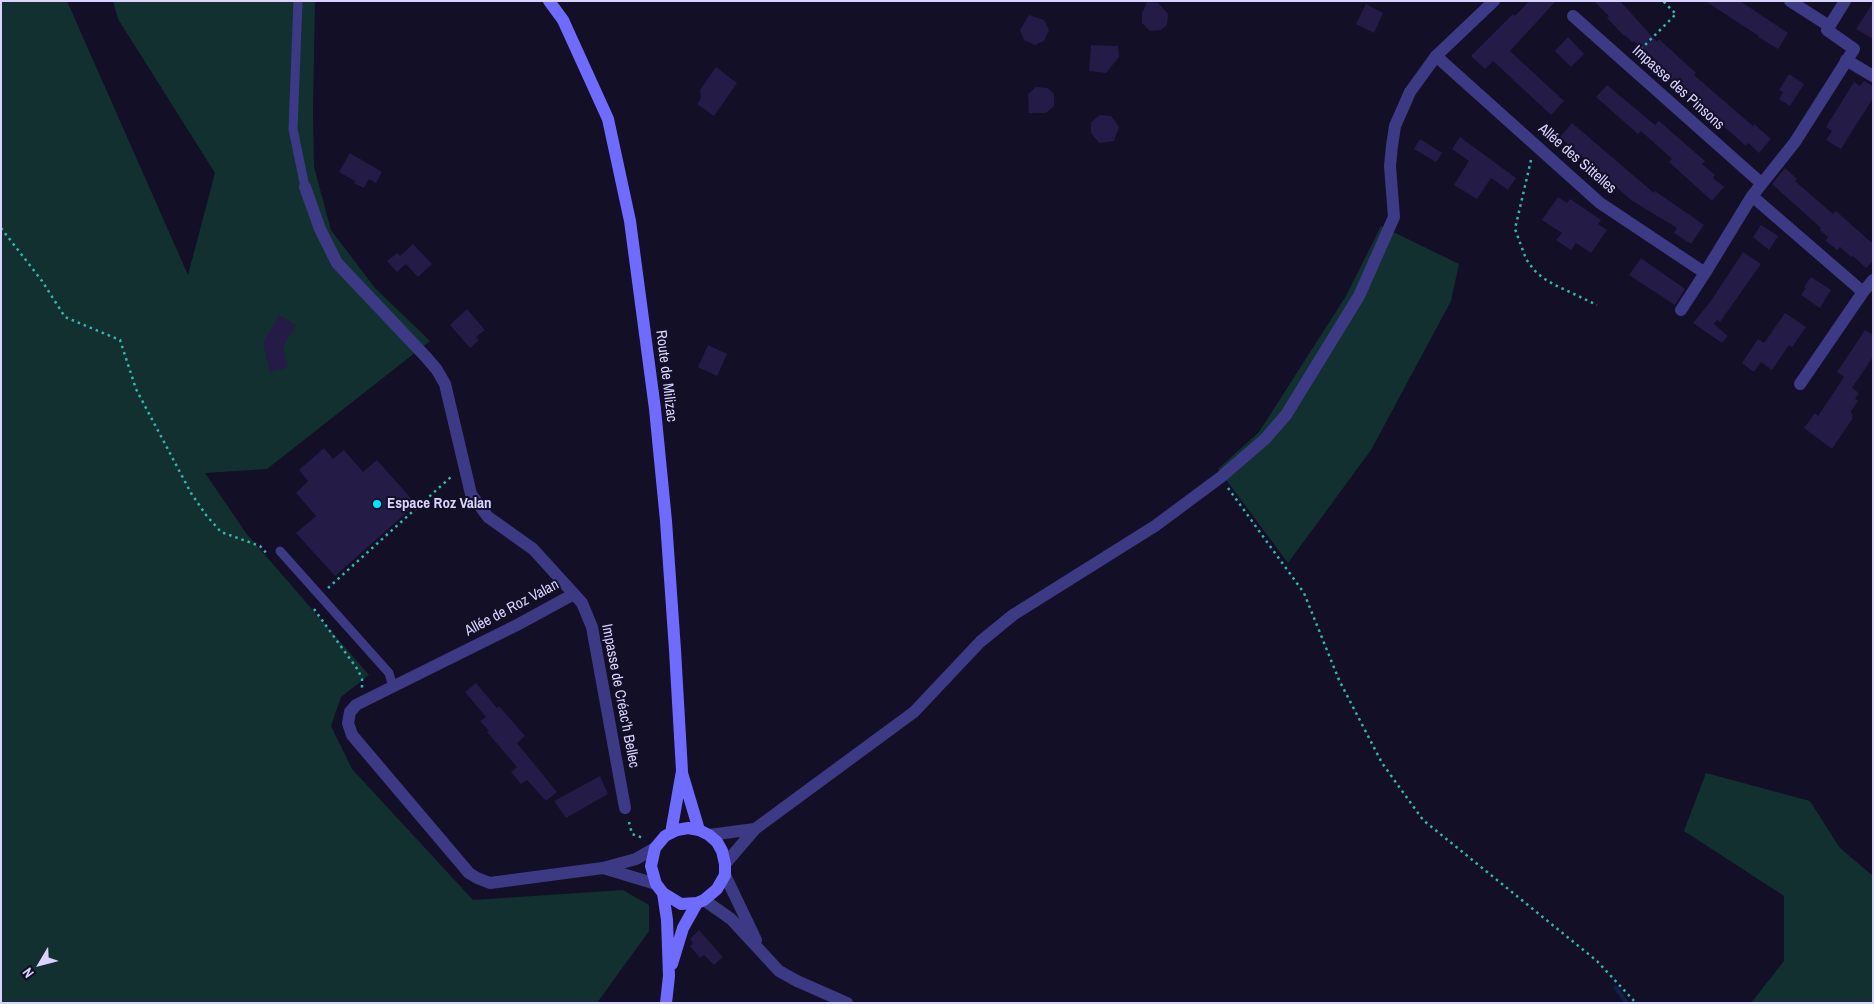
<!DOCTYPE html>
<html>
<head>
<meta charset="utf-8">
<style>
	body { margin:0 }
	#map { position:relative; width:1874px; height:1004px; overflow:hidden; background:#130f26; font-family:"Archivo Narrow",sans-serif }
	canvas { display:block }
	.frame { position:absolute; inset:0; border:2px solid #d9d4ff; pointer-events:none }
	.north { position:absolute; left:15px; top:939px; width:50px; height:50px; -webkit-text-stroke:4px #130f26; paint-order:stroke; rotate:233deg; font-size:14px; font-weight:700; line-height:20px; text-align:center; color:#d9d4ff }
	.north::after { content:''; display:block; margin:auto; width:18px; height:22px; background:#d9d4ff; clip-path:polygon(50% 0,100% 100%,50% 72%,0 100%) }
</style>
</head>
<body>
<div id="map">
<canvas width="1874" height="1004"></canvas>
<div class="frame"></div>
<div class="north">N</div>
</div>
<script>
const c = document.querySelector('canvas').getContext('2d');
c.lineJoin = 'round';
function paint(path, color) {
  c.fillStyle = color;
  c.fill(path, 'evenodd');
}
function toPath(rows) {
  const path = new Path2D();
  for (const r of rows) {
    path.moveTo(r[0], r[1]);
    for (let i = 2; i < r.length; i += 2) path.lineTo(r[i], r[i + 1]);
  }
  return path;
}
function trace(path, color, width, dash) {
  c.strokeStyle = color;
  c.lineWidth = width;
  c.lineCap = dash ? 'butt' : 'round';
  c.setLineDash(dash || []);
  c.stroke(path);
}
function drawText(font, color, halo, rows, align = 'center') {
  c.font = font + ' "Archivo Narrow",sans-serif';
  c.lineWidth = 4;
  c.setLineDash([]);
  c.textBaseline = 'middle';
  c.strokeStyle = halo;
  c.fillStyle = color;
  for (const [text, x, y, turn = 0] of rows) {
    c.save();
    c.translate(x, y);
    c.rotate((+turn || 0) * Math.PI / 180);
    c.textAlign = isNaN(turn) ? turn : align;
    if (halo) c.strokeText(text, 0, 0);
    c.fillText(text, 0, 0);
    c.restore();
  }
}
const green = toPath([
	[1,1,67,1,188,275,215,173,118,19,113,1,315,1,313,111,314,167,331,230,375,288,430,341,267,469,205,473,246,533,369,675,341,697,331,726,352,769,473,900,623,890,649,905,649,931,597,1003,1,1003],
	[1381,226,1459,264,1451,301,1371,450,1288,563,1218,469,1259,432,1346,296],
	[1706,773,1810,801,1840,848,1873,876,1873,1003,1751,1003,1784,961,1784,896,1684,831]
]);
const stream = toPath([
	[1616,988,1627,1003]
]);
const building = toPath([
	[1529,1,1556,1,1510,51,1564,101,1551,115,1493,61,1485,69,1471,56,1513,14,1515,16],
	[1594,1,1620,1,1657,42,1659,39,1696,73,1694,75,1753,126,1754,124,1771,139,1759,153,1748,143,1746,146,1664,74,1652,62,1655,59,1634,41,1633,43,1625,35,1624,36,1607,18,1609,16],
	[1705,1,1740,1,1788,33,1778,49,1758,37,1759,36],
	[1147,2,1158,3,1168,14,1167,25,1161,30,1150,31,1142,23,1142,13],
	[1873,3,1873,39,1856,29],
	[1366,4,1383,13,1374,33,1356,24],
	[1029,15,1044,20,1049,30,1044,41,1035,45,1024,40,1020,30],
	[1568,37,1584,54,1571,67,1555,51],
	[1091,45,1118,46,1119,57,1106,73,1089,71],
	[716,67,737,83,714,116,697,104,701,98,700,90],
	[1789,74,1804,84,1790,106,1779,99,1783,92,1779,90],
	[1864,81,1873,86,1873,98,1841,149,1826,140,1832,131,1826,127,1854,82,1860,86],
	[1607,85,1655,125,1659,121,1705,161,1702,164,1715,175,1713,178,1724,187,1712,201,1669,162,1672,159,1641,131,1638,134,1596,97],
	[1036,87,1048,88,1054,94,1054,106,1046,113,1029,113,1028,94],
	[1100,115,1111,116,1119,127,1114,141,1099,143,1091,133,1091,122],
	[1572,123,1654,193,1655,191,1704,225,1691,244,1674,233,1677,228,1631,200,1560,137],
	[1460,137,1516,178,1508,190,1491,178,1477,199,1454,185,1469,161,1452,149],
	[1420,139,1442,153,1436,162,1414,149],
	[350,153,382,172,376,183,369,179,364,188,354,183,355,181,339,172],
	[1785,168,1797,179,1795,181,1833,214,1836,211,1873,244,1873,261,1866,268,1853,256,1851,257,1840,247,1837,250,1826,241,1828,237,1820,230,1821,228,1772,184],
	[1558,197,1567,203,1570,199,1601,220,1598,224,1607,230,1591,253,1576,243,1571,250,1556,240,1562,233,1542,220],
	[1761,225,1778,236,1769,250,1753,237],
	[413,244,432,264,418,277,406,264,397,272,387,261,397,253,400,256],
	[1743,252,1761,264,1720,322,1717,320,1714,324,1728,336,1722,343,1693,323,1710,302],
	[1641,258,1685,289,1675,305,1629,275],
	[1811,277,1831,290,1820,308,1801,295,1806,288,1804,287],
	[467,309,485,330,476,337,479,340,470,348,450,325],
	[1785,313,1806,327,1792,347,1789,345,1772,370,1761,362,1754,372,1742,363,1758,339,1764,343],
	[279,315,296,325,283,347,288,367,270,372,263,343],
	[1865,330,1873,335,1873,357,1852,388,1859,393,1855,399,1858,401,1851,411,1853,418,1832,449,1804,428,1815,413,1818,416,1844,377,1837,372],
	[708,345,727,354,717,376,698,367],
	[324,448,333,459,344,450,363,472,377,460,416,504,335,576,296,533,316,516,296,493,308,481,299,470],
	[476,683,497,708,499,706,525,736,517,743,557,792,546,801,527,780,521,784,511,772,517,767,487,732,489,731,480,721,486,717,465,692],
	[600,776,608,794,566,818,554,801],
	[699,930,723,957,714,965,704,955,700,958,690,946,693,943,690,939]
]);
const path = toPath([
	[1636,54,1676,14,1663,1],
	[1531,160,1515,229,1526,259,1534,270,1543,278,1555,285,1597,305],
	[1,228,42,281,65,317,120,340,136,389,191,493,206,515,221,532,260,546,268,555],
	[1228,488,1304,593,1339,680,1382,763,1423,820,1597,961,1636,1003],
	[328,588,452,476],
	[314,609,358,670,362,679,362,688],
	[629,822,632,834,643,838]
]);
const service = toPath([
	[298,1,293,129,305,187],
	[280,551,389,673,393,687]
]);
const minor = toPath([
	[1790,1,1829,26],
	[1573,16,1761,183],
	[1436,56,1600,203,1705,273,1752,196,1795,142,1854,49,1827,30,1845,1],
	[1846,60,1873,76],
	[305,187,320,229,337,263,426,357,437,370,445,384,471,494,488,517,533,549,574,594,517,625,356,705,350,712,348,723,352,735,469,873,477,878,490,883,603,868,636,859,655,848],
	[1752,196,1863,292,1800,384],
	[1863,292,1873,280],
	[1681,310,1705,273],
	[574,594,582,603,592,627,625,808],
	[603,868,656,884]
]);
const tertiary = toPath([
	[709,835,755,829],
	[725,864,755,829,914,712,980,642,1013,615,1155,526,1221,477,1265,439,1286,415,1359,296,1394,217,1390,166,1392,146,1395,126,1410,92,1436,56,1494,1],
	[725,875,756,940],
	[704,900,731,919,779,971,797,981,847,1003]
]);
const secondary = toPath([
	[549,1,563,20,608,119,630,221,655,409,666,521,675,650,682,771,671,833],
	[682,773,699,830],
	[688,828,699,830,709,835,717,842,722,851,725,864,725,875,717,889,704,900,697,903,681,904,663,893,656,884,651,866,655,848,665,836,677,830,688,828],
	[663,893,667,920,669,976,666,1003],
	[672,964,683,928,697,903]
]);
const markers = [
	[377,504,5,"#00e5ff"]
];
const streetNames = [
	["Impasse des Pinsons",1678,88,42],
	["Allée des Sittelles",1577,159,41],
	["Route de Milizac",666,376,83],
	["Allée de Roz Valan",512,608,-28],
	["Impasse de Créac’h Bellec",620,696,79]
];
const poiNames = [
	["Espace Roz Valan",387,504]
];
paint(green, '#12302f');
trace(stream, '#0c2248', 4.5);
paint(building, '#241b47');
trace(path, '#2fb8b0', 2.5, [2.5, 4]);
trace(service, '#3d3a85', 9);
trace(minor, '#3d3a85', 12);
trace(tertiary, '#3d3a85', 12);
trace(secondary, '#6f6bff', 12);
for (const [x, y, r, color] of markers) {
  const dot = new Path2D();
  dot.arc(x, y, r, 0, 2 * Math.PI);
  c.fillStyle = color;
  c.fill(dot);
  trace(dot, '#130f26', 2);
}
drawText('15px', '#d9d4ff', '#130f26', streetNames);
drawText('bold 15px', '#d9d4ff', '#130f26', poiNames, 'left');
</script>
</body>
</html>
